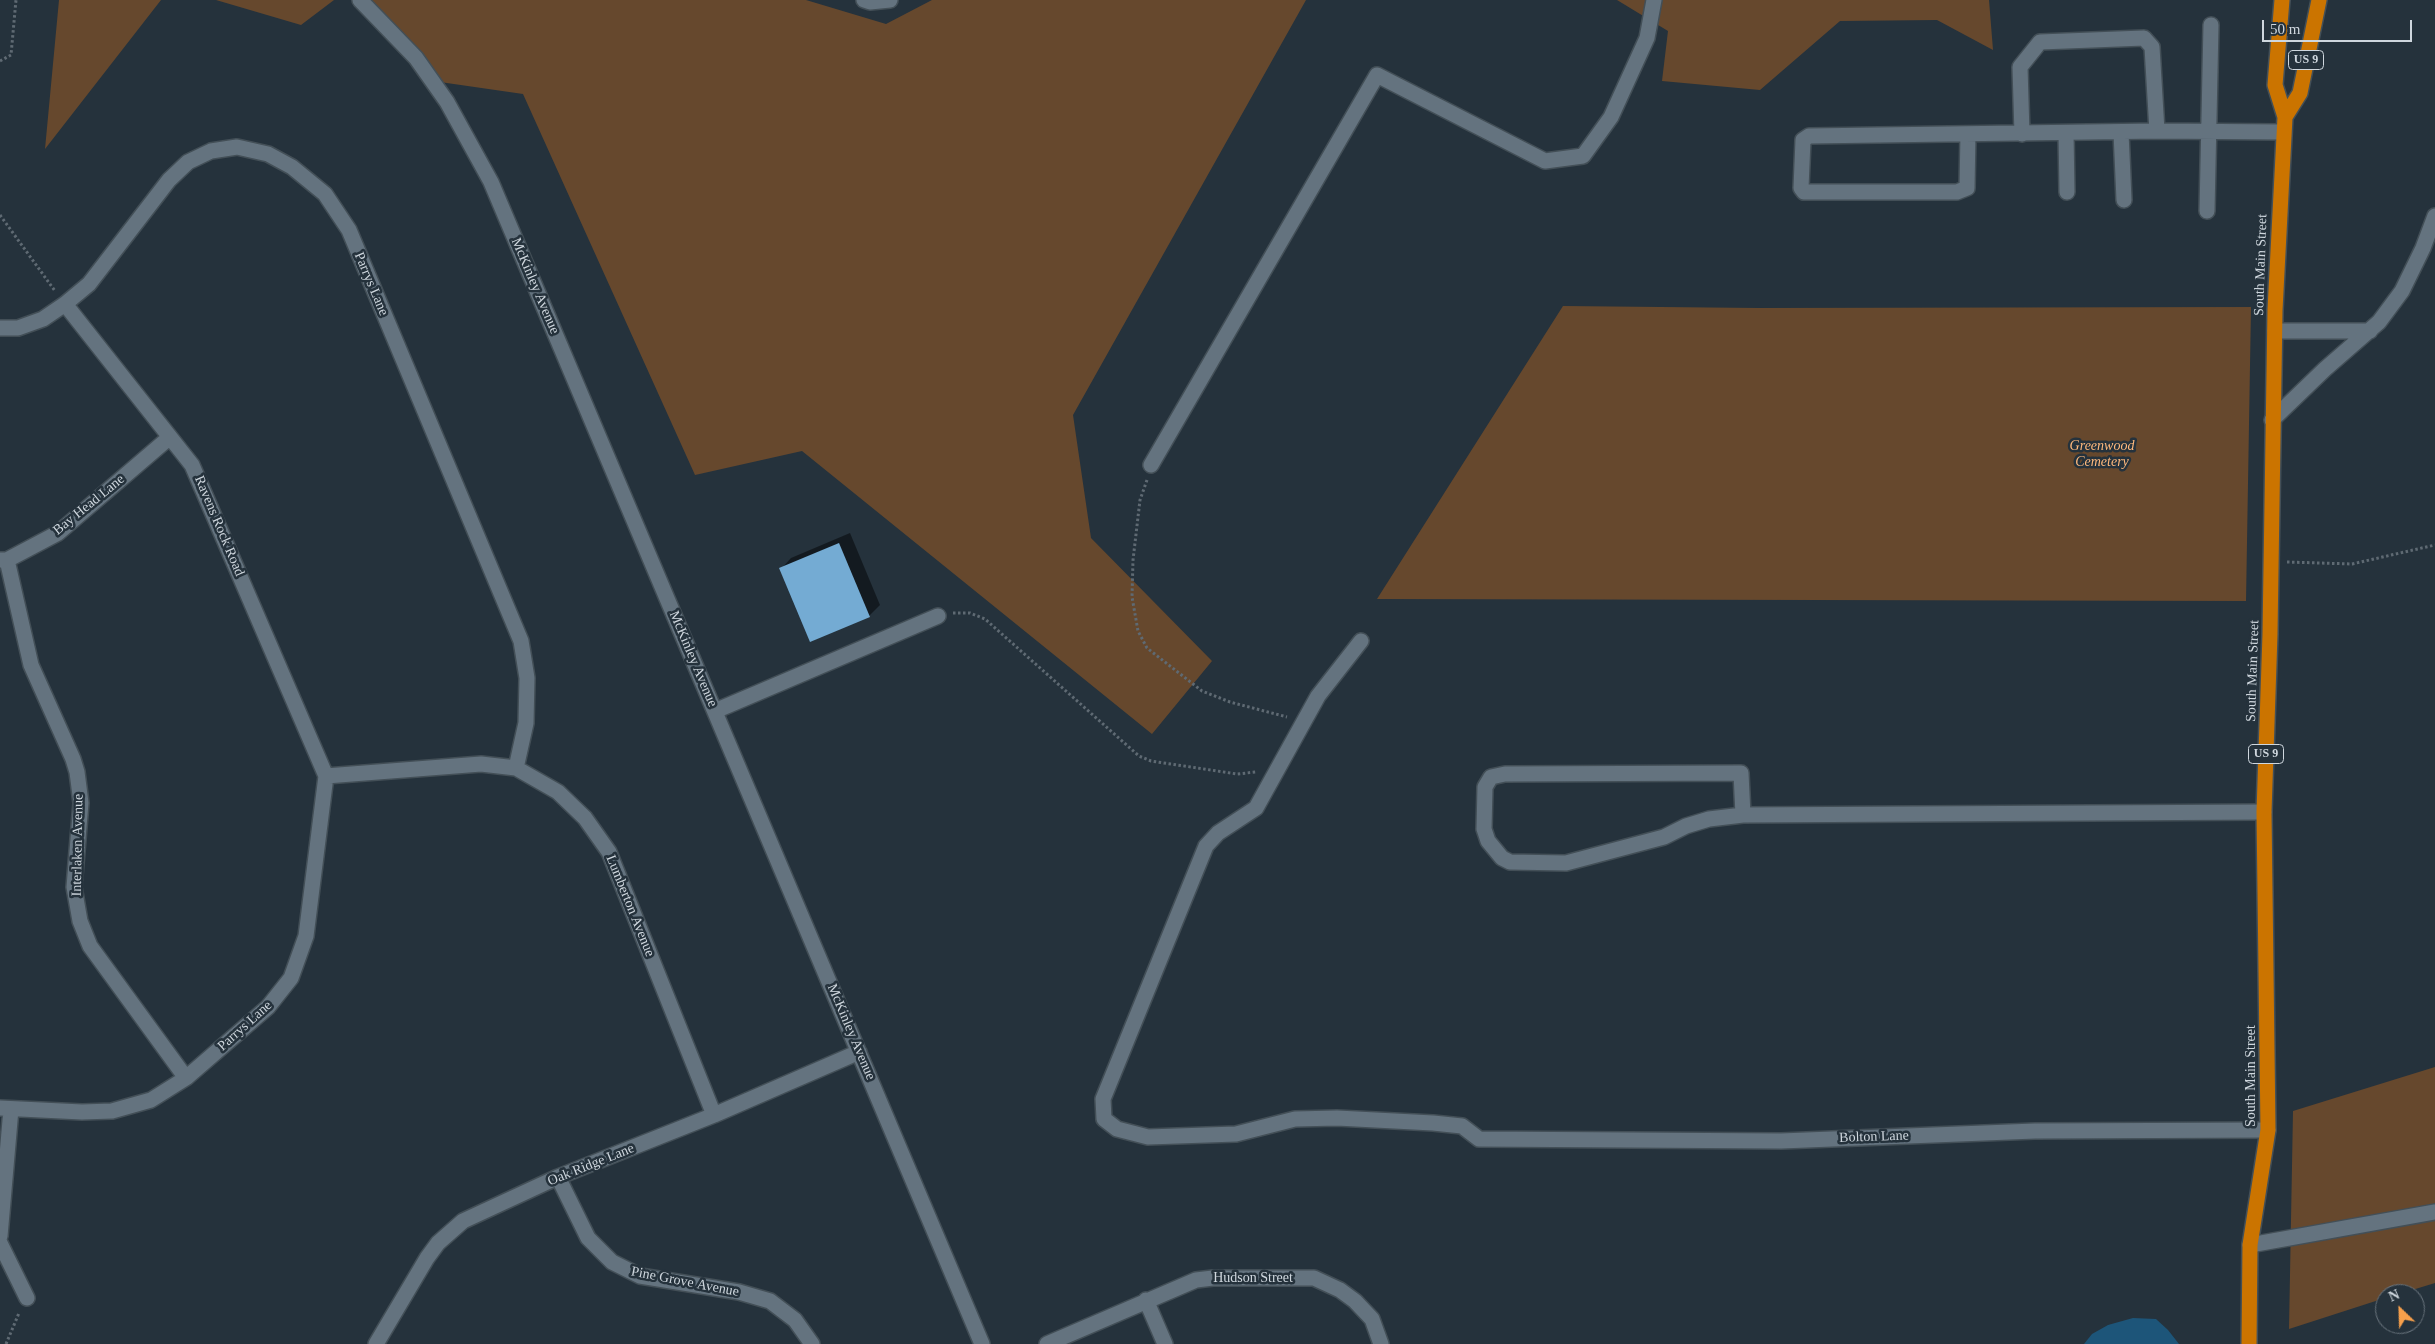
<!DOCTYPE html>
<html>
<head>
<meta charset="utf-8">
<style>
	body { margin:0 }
	#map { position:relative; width:2435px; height:1344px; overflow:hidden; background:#25323c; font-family:Georgia,serif }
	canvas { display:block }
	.north { position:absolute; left:2375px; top:1284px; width:50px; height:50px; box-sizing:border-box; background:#25323c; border:1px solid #69747d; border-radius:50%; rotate:336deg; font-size:14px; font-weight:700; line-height:20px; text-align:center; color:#cfd7de }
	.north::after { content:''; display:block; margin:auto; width:18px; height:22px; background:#f8a04b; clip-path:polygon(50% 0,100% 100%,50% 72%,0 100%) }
	.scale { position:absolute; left:2262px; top:20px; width:150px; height:22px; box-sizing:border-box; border:2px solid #cfd7de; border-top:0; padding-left:6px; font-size:15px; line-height:18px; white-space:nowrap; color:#cfd7de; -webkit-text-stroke:4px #25323c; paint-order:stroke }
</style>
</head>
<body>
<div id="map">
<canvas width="2435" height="1344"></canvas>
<div class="north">N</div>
<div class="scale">50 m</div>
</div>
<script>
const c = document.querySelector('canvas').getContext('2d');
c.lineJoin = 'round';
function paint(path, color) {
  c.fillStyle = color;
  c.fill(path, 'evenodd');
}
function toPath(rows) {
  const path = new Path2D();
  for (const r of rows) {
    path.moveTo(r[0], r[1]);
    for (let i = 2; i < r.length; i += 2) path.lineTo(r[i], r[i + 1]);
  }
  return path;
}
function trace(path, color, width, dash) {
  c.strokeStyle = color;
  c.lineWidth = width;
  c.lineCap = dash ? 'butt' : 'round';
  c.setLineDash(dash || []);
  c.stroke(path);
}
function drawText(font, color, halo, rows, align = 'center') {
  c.font = font + ' Georgia,serif';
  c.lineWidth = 5;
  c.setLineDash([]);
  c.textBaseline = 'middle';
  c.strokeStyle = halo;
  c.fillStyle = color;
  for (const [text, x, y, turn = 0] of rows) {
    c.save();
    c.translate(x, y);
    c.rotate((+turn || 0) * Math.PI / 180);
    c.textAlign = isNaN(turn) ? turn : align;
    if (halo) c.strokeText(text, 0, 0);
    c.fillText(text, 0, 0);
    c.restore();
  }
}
const green = toPath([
	[59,0,161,0,45,149],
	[216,0,334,0,301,25],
	[360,0,806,0,886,24,932,0,1306,0,1073,415,1091,538,1212,661,1152,734,802,451,695,475,523,94,433,81],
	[1617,0,1989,0,1993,50,1937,20,1840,21,1760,90,1662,81,1668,31],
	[1563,306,1759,308,2251,307,2246,601,1377,599],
	[2435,1067,2435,1283,2399,1294,2385,1294,2385,1298,2289,1329,2293,1111]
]);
const water = toPath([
	[2133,1318,2156,1319,2168,1330,2179,1344,2084,1344,2092,1334,2108,1325]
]);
const shadow = toPath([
	[850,533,880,605,869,616,781,569,791,558]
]);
const building = toPath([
	[839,543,870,617,810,642,779,568]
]);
const path = toPath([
	[0,61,11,55,16,0],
	[0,215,55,291],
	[1147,480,1140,500,1133,560,1132,597,1138,631,1147,648,1202,691,1230,702,1287,717],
	[2287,562,2352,564,2435,545],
	[953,613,970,613,985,619,1139,756,1151,761,1237,774,1256,772],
	[6,1344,19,1313]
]);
const minor = toPath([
	[360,0,416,58,447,102,491,182,982,1344],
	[864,0,870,2,890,0],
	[2121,132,2124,200],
	[2066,133,2067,192],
	[1968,134,1967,188,1957,192,1804,192,1801,188,1803,140,1809,136,2157,131,2283,132],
	[2022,134,2020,67,2040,42,2144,38,2152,47,2157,131],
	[2207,211,2211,25],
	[65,304,192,465,326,776],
	[0,328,18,328,43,319,65,304,89,284,169,180,188,162,211,151,237,147,268,154,292,167,325,194,349,230,521,641,527,678,526,723,516,768],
	[2275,331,2370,331],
	[2272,420,2325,369,2379,322,2402,291,2423,248,2435,216],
	[1151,465,1377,75,1545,161,1583,156,1611,117,1647,38,1654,0],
	[0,560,7,560,58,533,170,437],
	[7,560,31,665,73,759,77,772,81,803,74,887,80,921,90,946,186,1078],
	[1361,641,1318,696,1256,808,1218,833,1206,846,1103,1099,1104,1119,1117,1129,1148,1137,1236,1134,1295,1119,1337,1118,1433,1123,1462,1126,1479,1139,1781,1141,2035,1131,2268,1130],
	[715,711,938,616],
	[326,776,481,764,516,768,558,792,585,818,609,852,714,1115],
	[1743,815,1741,773,1505,774,1491,777,1485,787,1484,829,1488,841,1502,858,1510,862,1566,863,1664,837,1686,826,1709,819,1743,815,2264,812],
	[0,1108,82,1112,112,1111,151,1100,186,1078,268,1007,291,978,306,936,326,776],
	[558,1177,588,1238,612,1262,640,1276,739,1292,770,1301,795,1320,812,1344],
	[0,1236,11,1109],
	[0,1243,27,1298],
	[2250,1245,2435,1212],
	[1146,1300,1165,1344],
	[376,1344,427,1258,438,1243,463,1221,558,1177,714,1115,859,1052],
	[1047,1344,1196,1280,1213,1278,1314,1278,1340,1290,1355,1301,1372,1319,1381,1344]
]);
const highway = toPath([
	[2285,117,2300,93,2319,0],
	[2249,1344,2250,1245,2268,1130,2264,812,2270,634,2275,310,2285,117,2275,85,2282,0]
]);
const shields = [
	[2306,60,35],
	[2266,754,35]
];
const shieldNames = [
	["US 9",2306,60],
	["US 9",2266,754]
];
const streetNames = [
	["South Main Street",2261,265,-88],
	["Parrys Lane",371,284,67],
	["McKinley Avenue",535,286,67],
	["Bay Head Lane",89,505,-39],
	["Ravens Rock Road",219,526,67],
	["McKinley Avenue",693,659,67],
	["South Main Street",2253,671,-88],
	["Interlaken Avenue",78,845,-89],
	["Lumberton Avenue",630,906,68],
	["Parrys Lane",245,1026,-42],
	["McKinley Avenue",851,1032,67],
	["South Main Street",2251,1076,-90],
	["Bolton Lane",1874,1137,-2],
	["Oak Ridge Lane",591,1165,-22],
	["Hudson Street",1253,1278],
	["Pine Grove Avenue",685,1282,11]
];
const parkNames = [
	["Greenwood",2102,446],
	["Cemetery",2102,462]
];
paint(green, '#66482d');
paint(water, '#1d5579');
paint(shadow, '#0007');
paint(building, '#74abd3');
trace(minor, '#434f57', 18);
trace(highway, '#434f57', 18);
trace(path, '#5f6a73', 3, [2.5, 2.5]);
trace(minor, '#64737f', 15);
trace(highway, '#cb7400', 15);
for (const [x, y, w] of shields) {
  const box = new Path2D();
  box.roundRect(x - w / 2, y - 9.5, w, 19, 4);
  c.fillStyle = '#25323c';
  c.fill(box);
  trace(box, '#cfd7de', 1);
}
drawText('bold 12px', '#cfd7de', null, shieldNames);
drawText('14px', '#cfd7de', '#25323c', streetNames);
drawText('italic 14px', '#ffb97c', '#25323c', parkNames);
</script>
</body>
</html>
